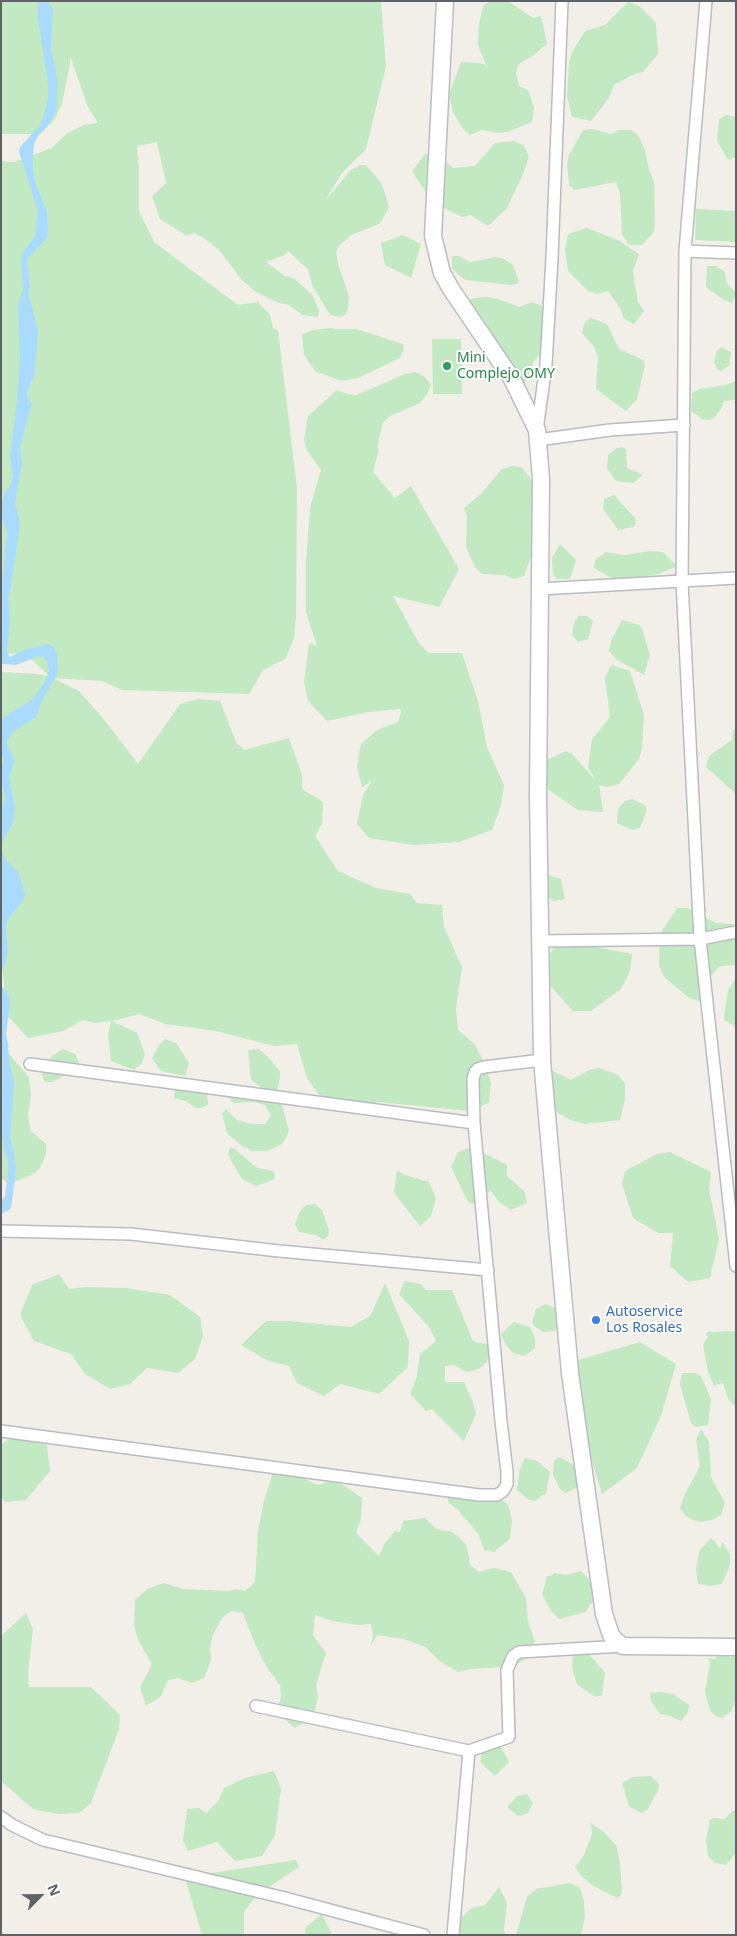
<!DOCTYPE html>
<html>
<head>
<meta charset="utf-8">
<style>
	body { margin:0 }
	#map { position:relative; width:737px; height:1936px; overflow:hidden; background:#f1efe7; font-family:"Noto Sans",sans-serif }
	canvas { display:block }
	.frame { position:absolute; inset:0; border:2px solid #5e6368; pointer-events:none }
	.north { position:absolute; left:15px; top:1871px; width:50px; height:50px; -webkit-text-stroke:4px #fff; paint-order:stroke; rotate:67deg; font-size:14px; font-weight:700; line-height:20px; text-align:center; color:#5e6368 }
	.north::after { content:''; display:block; margin:auto; width:18px; height:22px; background:#5e6368; clip-path:polygon(50% 0,100% 100%,50% 72%,0 100%) }
</style>
</head>
<body>
<div id="map">
<canvas width="737" height="1936"></canvas>
<div class="frame"></div>
<div class="north">N</div>
</div>
<script>
const c = document.querySelector('canvas').getContext('2d');
c.lineJoin = 'round';
function paint(path, color) {
  c.fillStyle = color;
  c.fill(path, 'evenodd');
}
function toPath(rows) {
  const path = new Path2D();
  for (const r of rows) {
    path.moveTo(r[0], r[1]);
    for (let i = 2; i < r.length; i += 2) path.lineTo(r[i], r[i + 1]);
  }
  return path;
}
function trace(path, color, width, dash) {
  c.strokeStyle = color;
  c.lineWidth = width;
  c.lineCap = dash ? 'butt' : 'round';
  c.setLineDash(dash || []);
  c.stroke(path);
}
function drawText(font, color, halo, rows, align = 'center') {
  c.font = font + ' "Noto Sans",sans-serif';
  c.lineWidth = 4;
  c.setLineDash([]);
  c.textBaseline = 'middle';
  c.strokeStyle = halo;
  c.fillStyle = color;
  for (const [text, x, y, turn = 0] of rows) {
    c.save();
    c.translate(x, y);
    c.rotate((+turn || 0) * Math.PI / 180);
    c.textAlign = isNaN(turn) ? turn : align;
    if (halo) c.strokeText(text, 0, 0);
    c.fillText(text, 0, 0);
    c.restore();
  }
}
const green = toPath([
	[1,1,381,1,386,66,366,149,342,173,325,201,351,170,361,165,366,165,382,184,389,207,381,222,377,225,351,235,339,246,336,252,338,264,349,296,348,309,346,314,341,317,330,315,313,287,308,269,288,251,285,255,266,262,285,276,295,279,313,296,319,310,318,317,303,315,289,305,279,303,256,292,242,280,218,249,204,238,194,233,187,236,160,219,152,196,166,183,157,142,137,146,139,167,139,211,154,242,238,305,258,302,270,315,273,329,278,330,297,488,296,617,294,639,285,659,263,670,249,694,122,690,102,681,53,678,79,691,106,722,138,764,180,704,198,699,220,701,236,742,244,750,289,738,302,775,302,789,323,802,322,824,315,836,338,871,376,888,410,894,417,903,442,905,444,927,462,967,456,1009,458,1030,475,1044,484,1063,491,1082,489,1103,469,1111,377,1102,357,1105,337,1104,319,1095,307,1078,297,1044,274,1046,216,1031,165,1024,140,1014,112,1021,137,1033,145,1054,142,1063,134,1070,111,1061,108,1035,111,1021,95,1023,83,1020,63,1031,28,1038,7,1015,1,958,1,672,38,674,51,677,25,654,1,653,1,161,14,162,52,148,66,134,84,125,98,123,88,107,70,56,70,64,62,104,53,122,36,134,1,134],
	[490,1,508,1,533,18,541,16,547,44,534,55,519,64,516,73,519,86,528,90,534,107,532,122,507,132,498,133,482,130,470,135,463,129,453,112,449,94,461,62,479,63,486,65,478,45,479,24,483,6],
	[628,2,639,6,656,23,658,54,643,72,634,74,614,85,609,98,591,121,572,117,567,96,569,62,572,52,585,31,605,25],
	[727,115,736,117,736,157,728,160,717,141,719,119],
	[592,129,611,134,619,130,631,130,638,135,645,150,649,171,654,181,655,221,654,232,642,245,629,245,622,234,620,194,616,182,574,190,569,185,567,164,569,155,583,130],
	[514,141,524,146,529,156,524,172,507,208,488,226,470,215,462,217,432,202,412,171,425,154,438,153,453,168,475,166,495,143],
	[696,209,736,211,736,242,695,240],
	[587,228,618,240,639,254,633,271,638,302,644,311,634,324,624,319,620,308,608,291,598,294,588,291,568,271,565,250,568,234],
	[403,235,421,244,411,278,385,265,381,243],
	[452,256,459,256,470,262,496,257,504,259,513,265,519,283,511,285,465,280,452,269],
	[707,266,716,266,725,272,727,283,736,293,732,303,724,300,706,287],
	[487,297,498,299,519,307,532,302,542,306,547,314,540,355,534,361,525,383,490,356,460,306,473,298],
	[591,318,607,324,619,349,643,360,645,365,637,399,626,411,596,389,598,357,594,347,582,333,585,322],
	[331,328,335,329,356,329,403,344,404,349,400,358,358,378,341,381,315,371,304,355,302,334,313,330],
	[432,339,461,339,462,394,433,394],
	[721,347,731,352,729,366,721,371,718,370,714,362,717,351],
	[416,372,425,377,431,385,427,394,420,403,392,415,383,422,378,443,378,453,373,472,395,498,411,486,459,569,439,607,393,596,419,643,428,653,462,653,478,701,487,747,504,785,501,805,492,830,459,842,414,845,369,838,357,824,363,795,372,781,362,787,357,766,361,744,377,730,398,722,401,712,400,709,368,712,327,721,308,701,304,682,309,643,317,646,306,613,306,562,310,508,321,470,306,449,304,439,308,416,337,390,347,394,357,395,405,374],
	[736,381,736,400,724,401,721,409,714,418,709,420,702,419,691,411,692,393,700,389,726,385],
	[622,447,626,449,627,468,643,475,633,483,616,481,607,469,608,455,617,448],
	[511,466,522,467,535,485,538,537,524,576,514,579,504,575,482,574,475,567,466,547,467,515,464,508,480,495,501,470],
	[614,495,635,518,636,523,634,527,618,530,603,509,604,499],
	[560,544,576,560,570,579,557,579,553,575,552,558],
	[650,551,663,552,677,566,659,574,640,577,624,585,594,568,595,560,606,552,625,555],
	[582,611,579,616,586,616,593,620,588,639,578,642,572,635,574,623],
	[622,620,639,625,642,629,650,655,644,675,616,659,609,651,611,641],
	[611,665,630,671,644,715,642,748,639,759,619,784,607,787,599,785,603,812,578,810,534,780,545,755,549,759,566,751,572,754,596,781,588,767,592,739,610,717,605,678],
	[736,729,736,793,735,793,706,767,709,756,732,740,733,730],
	[632,799,646,806,646,813,640,828,632,830,617,823,618,808,625,801],
	[548,875,561,879,565,899,553,901,548,896,544,885],
	[677,908,687,908,716,923,732,924,736,927,736,965,720,966,710,977,700,1001,689,998,665,978,659,966,660,934],
	[571,936,586,945,632,954,630,971,621,989,591,1011,573,1011,546,981,544,965,554,947,560,944,549,947],
	[736,978,736,1027,724,1020,724,1017,728,990],
	[1,1036,4,1048,29,1077,31,1095,28,1113,30,1128,32,1132,46,1144,46,1155,39,1169,33,1174,12,1183,6,1182,1,1178],
	[165,1039,176,1043,189,1063,185,1076,161,1071,152,1058,160,1044],
	[63,1049,75,1054,79,1063,79,1068,52,1082,45,1082,42,1075,43,1067,52,1056],
	[259,1049,270,1059,280,1072,280,1078,277,1091,274,1093,265,1090,251,1080,248,1050],
	[551,1065,549,1069,571,1080,589,1070,599,1068,618,1075,625,1083,625,1099,620,1120,585,1124,570,1120,558,1113,549,1103,546,1072],
	[175,1088,207,1089,208,1105,201,1108,196,1108,186,1101,174,1098],
	[241,1092,279,1099,282,1104,289,1132,284,1141,280,1145,267,1151,252,1151,242,1146,227,1133,222,1114,226,1109,237,1120,251,1124,265,1124,271,1116,265,1105,254,1102,234,1103,229,1098],
	[472,1147,507,1165,507,1176,525,1192,527,1203,511,1210,498,1201,493,1193,490,1191,475,1204,468,1202,451,1167,458,1152],
	[230,1148,235,1149,257,1168,274,1171,275,1177,273,1180,256,1186,242,1179,228,1155],
	[670,1152,711,1172,709,1189,719,1239,710,1278,688,1282,670,1266,673,1233,658,1233,633,1218,622,1184,625,1171,657,1154],
	[397,1170,405,1175,429,1182,436,1198,431,1216,420,1226,394,1193],
	[315,1204,322,1210,329,1230,328,1236,324,1240,316,1235,299,1232,295,1224,300,1211,306,1205],
	[59,1274,69,1289,85,1287,126,1288,170,1295,200,1317,203,1336,195,1359,178,1373,147,1368,130,1384,111,1389,85,1374,71,1354,34,1341,20,1315,32,1285],
	[405,1281,421,1284,426,1290,452,1290,473,1341,478,1343,489,1344,490,1350,487,1362,479,1369,467,1372,454,1365,445,1366,445,1382,464,1382,473,1402,476,1414,464,1441,432,1409,426,1411,410,1394,417,1376,420,1354,436,1341,429,1327,399,1294],
	[385,1283,409,1341,408,1367,379,1394,340,1384,324,1396,297,1383,289,1366,268,1361,241,1345,266,1321,289,1321,351,1327,370,1316],
	[545,1304,563,1311,566,1323,554,1331,543,1332,534,1326,532,1322,536,1309],
	[514,1322,530,1327,535,1338,535,1348,525,1356,513,1353,506,1345,501,1334],
	[734,1331,736,1332,736,1407,728,1399,724,1385,722,1383,714,1386,708,1372,703,1345,708,1336,705,1335,708,1332],
	[640,1342,676,1364,661,1416,637,1468,602,1494,581,1424,578,1360],
	[682,1373,695,1373,701,1376,711,1399,708,1425,696,1427,691,1423,680,1384],
	[701,1429,709,1442,711,1477,725,1503,721,1515,712,1520,700,1522,688,1518,680,1509,684,1496,700,1466,696,1440],
	[17,1435,47,1445,50,1471,26,1500,5,1502,1,1496,1,1444],
	[560,1457,575,1466,578,1487,565,1493,560,1489,553,1475,554,1460],
	[525,1458,537,1461,550,1472,546,1493,535,1501,529,1500,517,1490,520,1468],
	[274,1469,293,1472,317,1485,336,1480,362,1498,361,1519,356,1533,379,1556,385,1543,395,1531,400,1532,403,1521,425,1518,436,1529,452,1532,460,1538,467,1546,470,1565,479,1572,494,1568,511,1572,526,1598,528,1622,535,1641,530,1649,530,1657,516,1664,502,1667,471,1669,458,1672,441,1662,425,1647,404,1639,377,1635,371,1645,373,1634,371,1624,358,1625,332,1621,315,1615,313,1635,326,1653,316,1685,318,1697,313,1717,295,1728,277,1713,281,1696,280,1685,267,1668,255,1644,243,1613,231,1611,222,1618,212,1637,210,1650,211,1661,204,1678,192,1683,178,1678,168,1680,161,1696,146,1706,140,1687,152,1665,137,1637,134,1625,135,1600,147,1589,164,1583,183,1589,229,1591,236,1589,245,1591,255,1582,258,1530,264,1501],
	[456,1485,494,1493,508,1505,512,1520,510,1539,494,1552,484,1550,479,1535,458,1510,448,1502,447,1490],
	[711,1538,720,1548,723,1542,730,1554,730,1565,722,1584,710,1586,698,1584,696,1569,699,1551],
	[581,1571,598,1589,598,1595,585,1612,559,1619,552,1612,542,1595,547,1576,551,1576,554,1573,566,1575],
	[26,1613,33,1629,28,1672,29,1687,91,1687,120,1715,119,1729,91,1803,79,1813,58,1814,33,1809,1,1781,1,1636],
	[583,1647,605,1673,602,1695,595,1697,577,1684,572,1668,573,1653],
	[719,1652,730,1657,736,1656,736,1699,731,1712,722,1718,716,1716,710,1711,705,1692,710,1662,707,1658,715,1659],
	[660,1692,673,1694,689,1705,688,1712,681,1721,668,1715,660,1714,651,1701,650,1693],
	[485,1739,498,1742,509,1762,495,1776,480,1762],
	[274,1771,281,1788,275,1835,262,1856,235,1861,217,1842,188,1851,183,1840,187,1809,199,1808,206,1813,218,1801,224,1788,245,1778],
	[651,1776,658,1783,659,1788,648,1809,641,1813,629,1806,622,1783,633,1777],
	[527,1794,533,1803,528,1813,518,1816,507,1807,517,1796],
	[732,1811,736,1811,736,1853,726,1865,715,1863,708,1856,706,1840,710,1820,713,1818,725,1819],
	[591,1823,605,1833,616,1845,620,1862,622,1894,617,1898,592,1885,582,1877,575,1867,584,1855,592,1834],
	[296,1860,299,1867,257,1895,244,1912,244,1935,202,1935,183,1871,205,1874],
	[570,1883,580,1888,584,1901,585,1917,581,1935,516,1935,527,1897,536,1889],
	[499,1887,507,1903,504,1930,506,1935,454,1935,458,1920,472,1908,485,1905],
	[322,1914,332,1935,305,1935,305,1928]
]);
const water = toPath([
	[38,1,48,1,53,10,51,50,58,81,56,112,47,127,38,136,34,144,33,157,33,168,35,182,47,212,48,229,47,238,27,259,30,288,28,291,38,332,36,358,34,376,27,392,28,399,32,403,20,447,22,463,15,503,20,524,9,598,10,621,7,652,10,657,24,650,47,644,54,647,57,654,58,670,56,677,43,698,36,717,13,732,7,741,8,747,12,754,14,763,9,777,15,807,13,822,2,842,2,851,5,859,19,873,25,895,23,900,7,921,6,931,8,951,5,965,1,971,1,815,5,798,1,779,1,767,4,762,1,752,1,720,4,717,32,700,45,682,49,670,47,661,43,657,39,656,16,665,1,664,1,593,7,532,2,518,1,505,5,493,10,486,13,476,10,458,17,401,20,358,18,306,23,289,21,255,35,236,38,211,19,152,20,147,41,124,48,100,48,84,38,19],
	[1,985,9,996,10,1006,6,1034,8,1043,9,1062,14,1082,10,1138,14,1153,16,1170,11,1208,9,1210,1,1214,1,1200,5,1197,8,1172,8,1161,4,1148,1,1127]
]);
const street = toPath([
	[706,1,685,251,682,582,700,939,736,1266],
	[685,251,736,253],
	[537,430,546,365,552,258,562,1],
	[538,440,610,430,684,425],
	[540,589,736,578],
	[540,941,700,939,736,932],
	[30,1064,474,1123],
	[1,1231,131,1234,279,1251,488,1270],
	[1,1431,479,1495,497,1495,503,1491,507,1484,507,1472,501,1421,474,1123,473,1079,475,1072,478,1069,484,1067,542,1060],
	[256,1706,469,1751,509,1737,507,1670,513,1656,519,1652,623,1646],
	[1,1817,12,1825,43,1840,285,1898,424,1935],
	[453,1935,469,1751]
]);
const secondary = toPath([
	[445,1,433,236,442,273,451,289,512,379,537,430,541,479,538,795,542,1060,570,1373,604,1614,611,1635,616,1641,623,1646,736,1647]
]);
const markers = [
	[447,366,5,"#2e9e5b"],
	[596,1320,5,"#3f7fe0"]
];
const leisureNames = [
	["Mini",457,358],
	["Complejo OMY",457,374]
];
const shopNames = [
	["Autoservice",606,1312],
	["Los Rosales",606,1328]
];
paint(green, '#c3e9c2');
paint(water, '#a9dbff');
trace(street, '#b9bcc1', 14);
trace(secondary, '#babec3', 19);
trace(street, '#fff', 11);
trace(secondary, '#fff', 16);
for (const [x, y, r, color] of markers) {
  const dot = new Path2D();
  dot.arc(x, y, r, 0, 2 * Math.PI);
  c.fillStyle = color;
  c.fill(dot);
  trace(dot, '#fff', 2);
}
drawText('14px', '#27864d', '#fff', leisureNames, 'left');
drawText('14px', '#366cbe', '#fff', shopNames, 'left');
</script>
</body>
</html>
